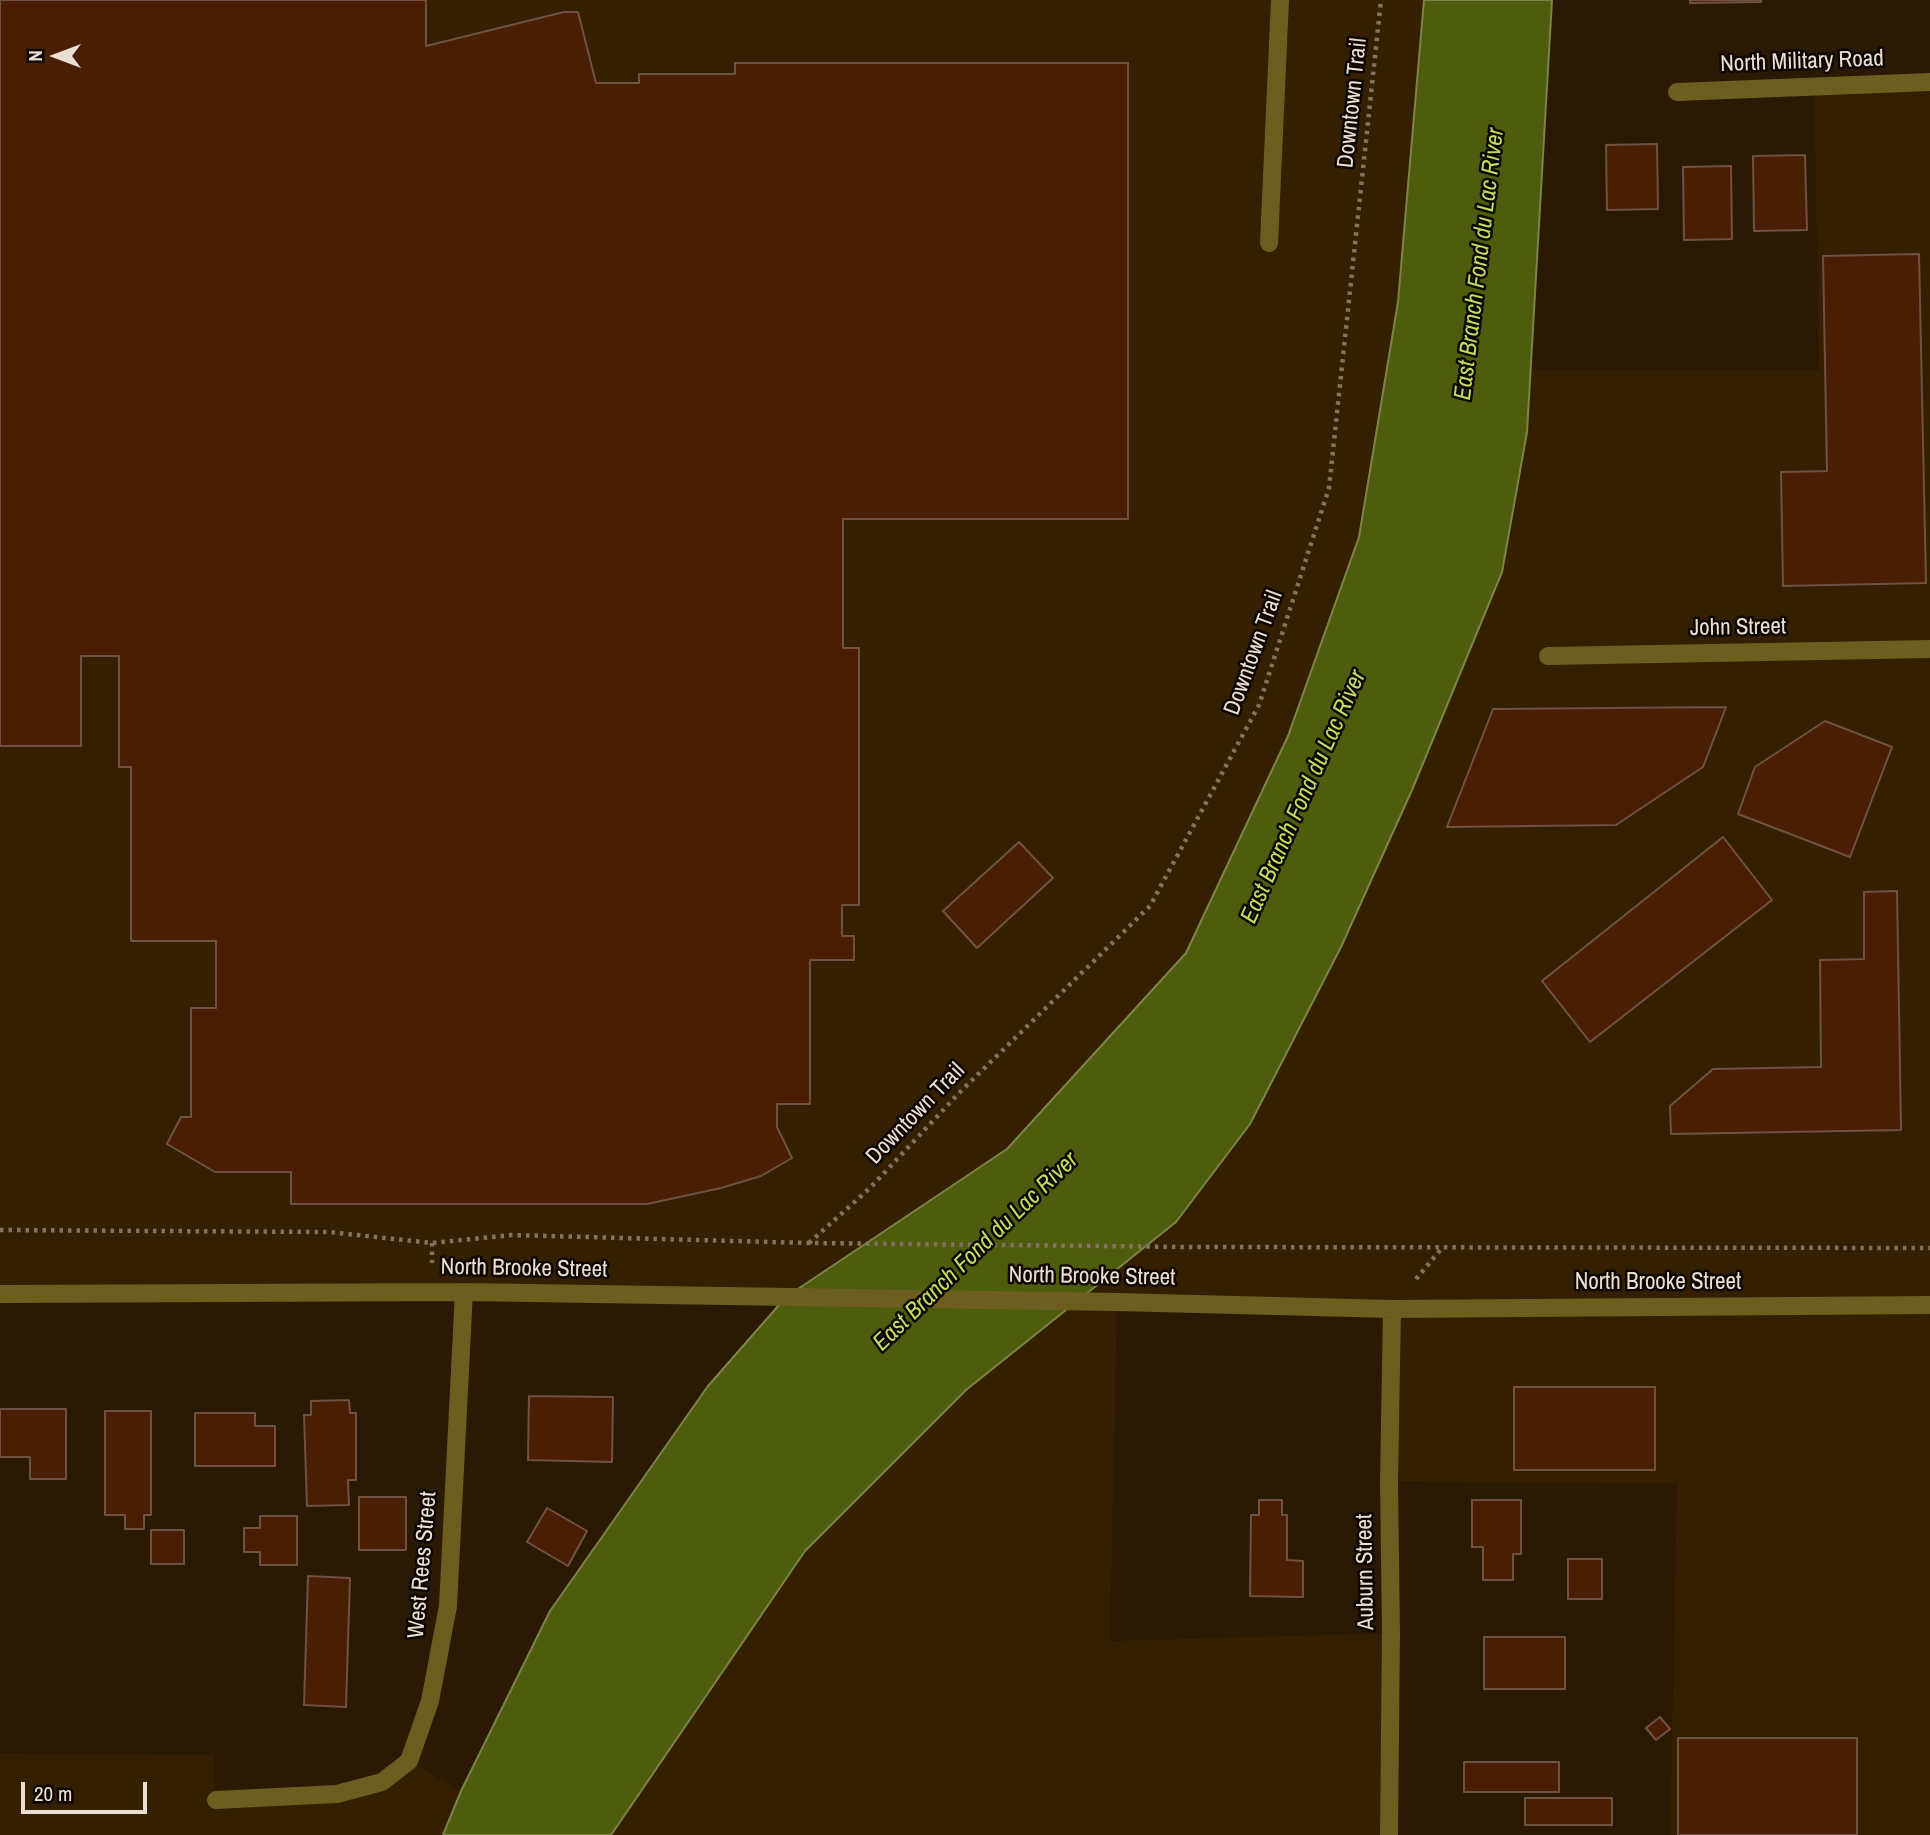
<!DOCTYPE html>
<html>
<head>
<meta charset="utf-8">
<style>
	body { margin:0 }
	#map { position:relative; width:1930px; height:1835px; overflow:hidden; background:#2a1903; font-family:"Archivo Narrow",sans-serif }
	canvas { display:block }
	.north { position:absolute; left:21px; top:21px; width:70px; height:70px; -webkit-text-stroke:5px #0d0601; paint-order:stroke; rotate:270deg; font-size:19px; font-weight:700; line-height:28px; text-align:center; color:#ebdfd2 }
	.north::after { content:''; display:block; margin:auto; width:24px; height:32px; background:#ebdfd2; clip-path:polygon(50% 0,100% 100%,50% 72%,0 100%) }
	.scale { position:absolute; left:21px; top:1782px; width:126px; height:32px; box-sizing:border-box; border:4px solid #ebdfd2; border-top:0; padding-left:9px; font-size:21px; line-height:24px; white-space:nowrap; color:#ebdfd2; -webkit-text-stroke:5px #0d0601; paint-order:stroke }
</style>
</head>
<body>
<div id="map">
<canvas width="1930" height="1835"></canvas>
<div class="north">N</div>
<div class="scale">20 m</div>
</div>
<script>
const c = document.querySelector('canvas').getContext('2d');
c.lineJoin = 'round';
function paint(path, color) {
  c.fillStyle = color;
  c.fill(path, 'evenodd');
}
function toPath(rows) {
  const path = new Path2D();
  for (const r of rows) {
    path.moveTo(r[0], r[1]);
    for (let i = 2; i < r.length; i += 2) path.lineTo(r[i], r[i + 1]);
  }
  return path;
}
function trace(path, color, width, dash) {
  c.strokeStyle = color;
  c.lineWidth = width;
  c.lineCap = dash ? 'butt' : 'round';
  c.setLineDash(dash || []);
  c.stroke(path);
}
function drawText(font, color, halo, rows, align = 'center') {
  c.font = font + ' "Archivo Narrow",sans-serif';
  c.lineWidth = 5;
  c.setLineDash([]);
  c.textBaseline = 'middle';
  c.strokeStyle = halo;
  c.fillStyle = color;
  for (const [text, x, y, turn = 0] of rows) {
    c.save();
    c.translate(x, y);
    c.rotate((+turn || 0) * Math.PI / 180);
    c.textAlign = isNaN(turn) ? turn : align;
    if (halo) c.strokeText(text, 0, 0);
    c.fillText(text, 0, 0);
    c.restore();
  }
}
const built = toPath([
	[0,0,1424,0,1398,302,1359,537,1288,736,1186,953,1007,1149,786,1297,0,1294],
	[1930,82,1930,1835,1670,1835,1677,1483,1389,1482,1392,1309,1117,1302,1110,1641,1391,1633,1389,1835,611,1835,805,1551,966,1390,1250,1124,1341,947,1412,790,1502,572,1527,432,1530,370,1819,370,1814,86],
	[0,1753,214,1755,216,1800,337,1794,409,1761,461,1791,443,1835,0,1835]
]);
const water = toPath([
	[1424,0,1552,0,1527,432,1502,572,1412,790,1341,947,1250,1124,1176,1222,966,1390,805,1551,611,1835,443,1835,461,1791,550,1611,708,1386,786,1297,1007,1149,1186,953,1288,736,1359,537,1398,302,1424,0]
]);
const building = toPath([
	[0,0,426,0,426,46,564,12,578,12,596,83,639,83,639,74,735,74,735,63,1128,63,1128,519,843,519,843,648,859,648,859,905,842,905,842,936,854,936,854,960,810,960,810,1104,777,1104,777,1127,792,1158,761,1176,721,1188,647,1204,291,1204,291,1172,215,1172,167,1144,181,1117,191,1117,191,1008,216,1008,216,941,131,941,131,767,119,767,119,656,81,656,81,746,0,746,0,0],
	[1690,0,1761,0,1761,2,1690,3,1690,0],
	[1657,144,1658,209,1607,210,1606,145,1657,144],
	[1805,155,1807,230,1754,231,1753,156,1805,155],
	[1731,166,1732,239,1684,240,1683,167,1731,166],
	[1919,254,1926,583,1783,586,1781,472,1827,471,1823,256,1919,254],
	[1726,707,1703,767,1616,825,1447,827,1493,709,1726,707],
	[1825,721,1892,747,1850,857,1738,814,1755,767,1825,721],
	[1723,837,1772,900,1590,1042,1542,981,1723,837],
	[1019,842,1053,878,977,948,943,911,1019,842],
	[1897,891,1901,1130,1671,1134,1670,1106,1713,1069,1821,1067,1820,960,1864,959,1864,892,1897,891],
	[1514,1387,1655,1387,1655,1470,1514,1470,1514,1387],
	[529,1396,613,1397,612,1462,528,1460,529,1396],
	[349,1400,350,1413,356,1413,356,1480,348,1480,349,1505,307,1506,304,1415,311,1415,311,1401,349,1400],
	[0,1409,66,1409,66,1479,30,1479,30,1457,0,1457,0,1409],
	[105,1411,151,1411,151,1515,144,1515,144,1529,125,1529,125,1515,105,1515,105,1411],
	[195,1413,255,1413,255,1426,275,1426,275,1466,195,1466,195,1413],
	[359,1497,406,1497,406,1550,359,1550,359,1497],
	[1259,1500,1282,1500,1282,1515,1287,1515,1287,1560,1303,1561,1303,1597,1250,1596,1251,1515,1259,1515,1259,1500],
	[1472,1500,1521,1500,1521,1554,1513,1554,1513,1580,1483,1580,1483,1547,1472,1547,1472,1500],
	[547,1508,587,1531,568,1566,527,1542,547,1508],
	[260,1516,297,1516,297,1565,260,1565,260,1552,244,1552,244,1528,260,1528,260,1516],
	[151,1530,184,1530,184,1564,151,1564,151,1530],
	[1568,1559,1602,1559,1602,1599,1568,1599,1568,1559],
	[308,1576,350,1578,346,1707,304,1705,308,1576],
	[1484,1637,1565,1637,1565,1689,1484,1689,1484,1637],
	[1660,1717,1670,1729,1656,1740,1646,1728,1660,1717],
	[1678,1738,1857,1738,1857,1835,1678,1835,1678,1738],
	[1464,1762,1559,1762,1559,1792,1464,1792,1464,1762],
	[1525,1798,1612,1798,1612,1825,1525,1825,1525,1798]
]);
const path = toPath([
	[0,1230,329,1232,432,1243,512,1235,808,1243,1190,1247,1930,1248],
	[432,1243,432,1263],
	[809,1243,870,1188,961,1091,1150,906,1259,705,1329,488,1381,0],
	[1416,1279,1442,1248]
]);
const minor = toPath([
	[1677,92,1930,82],
	[1269,243,1280,0],
	[1548,656,1930,649],
	[0,1294,464,1292,1117,1302,1392,1309,1930,1305],
	[216,1800,337,1794,382,1782,409,1761,430,1701,448,1606,464,1292],
	[1389,1835,1391,1633,1389,1482,1392,1309]
]);
const streetNames = [
	["North Military Road",1802,62,-2],
	["Downtown Trail",1353,103,-84],
	["John Street",1738,628,-1],
	["Downtown Trail",1254,653,-70],
	["Downtown Trail",916,1114,-46],
	["North Brooke Street",524,1269,1],
	["North Brooke Street",1092,1277,1],
	["North Brooke Street",1658,1283],
	["West Rees Street",423,1565,-85],
	["Auburn Street",1366,1572,-91]
];
const waterNames = [
	["East Branch Fond du Lac River",1480,264,-83],
	["East Branch Fond du Lac River",1304,797,-66],
	["East Branch Fond du Lac River",976,1252,-44]
];
paint(built, '#341f01');
paint(water, '#4e5d0d');
trace(water, '#7d8448', 2);
paint(building, '#491e03');
trace(building, '#6f5244', 2);
trace(path, '#827361', 4.5, [3.5, 5]);
trace(minor, '#6c5e1e', 18);
drawText('23px', '#ebdfd2', '#0d0601', streetNames);
drawText('italic 24px', '#c2de5f', '#0d0601', waterNames);
</script>
</body>
</html>
